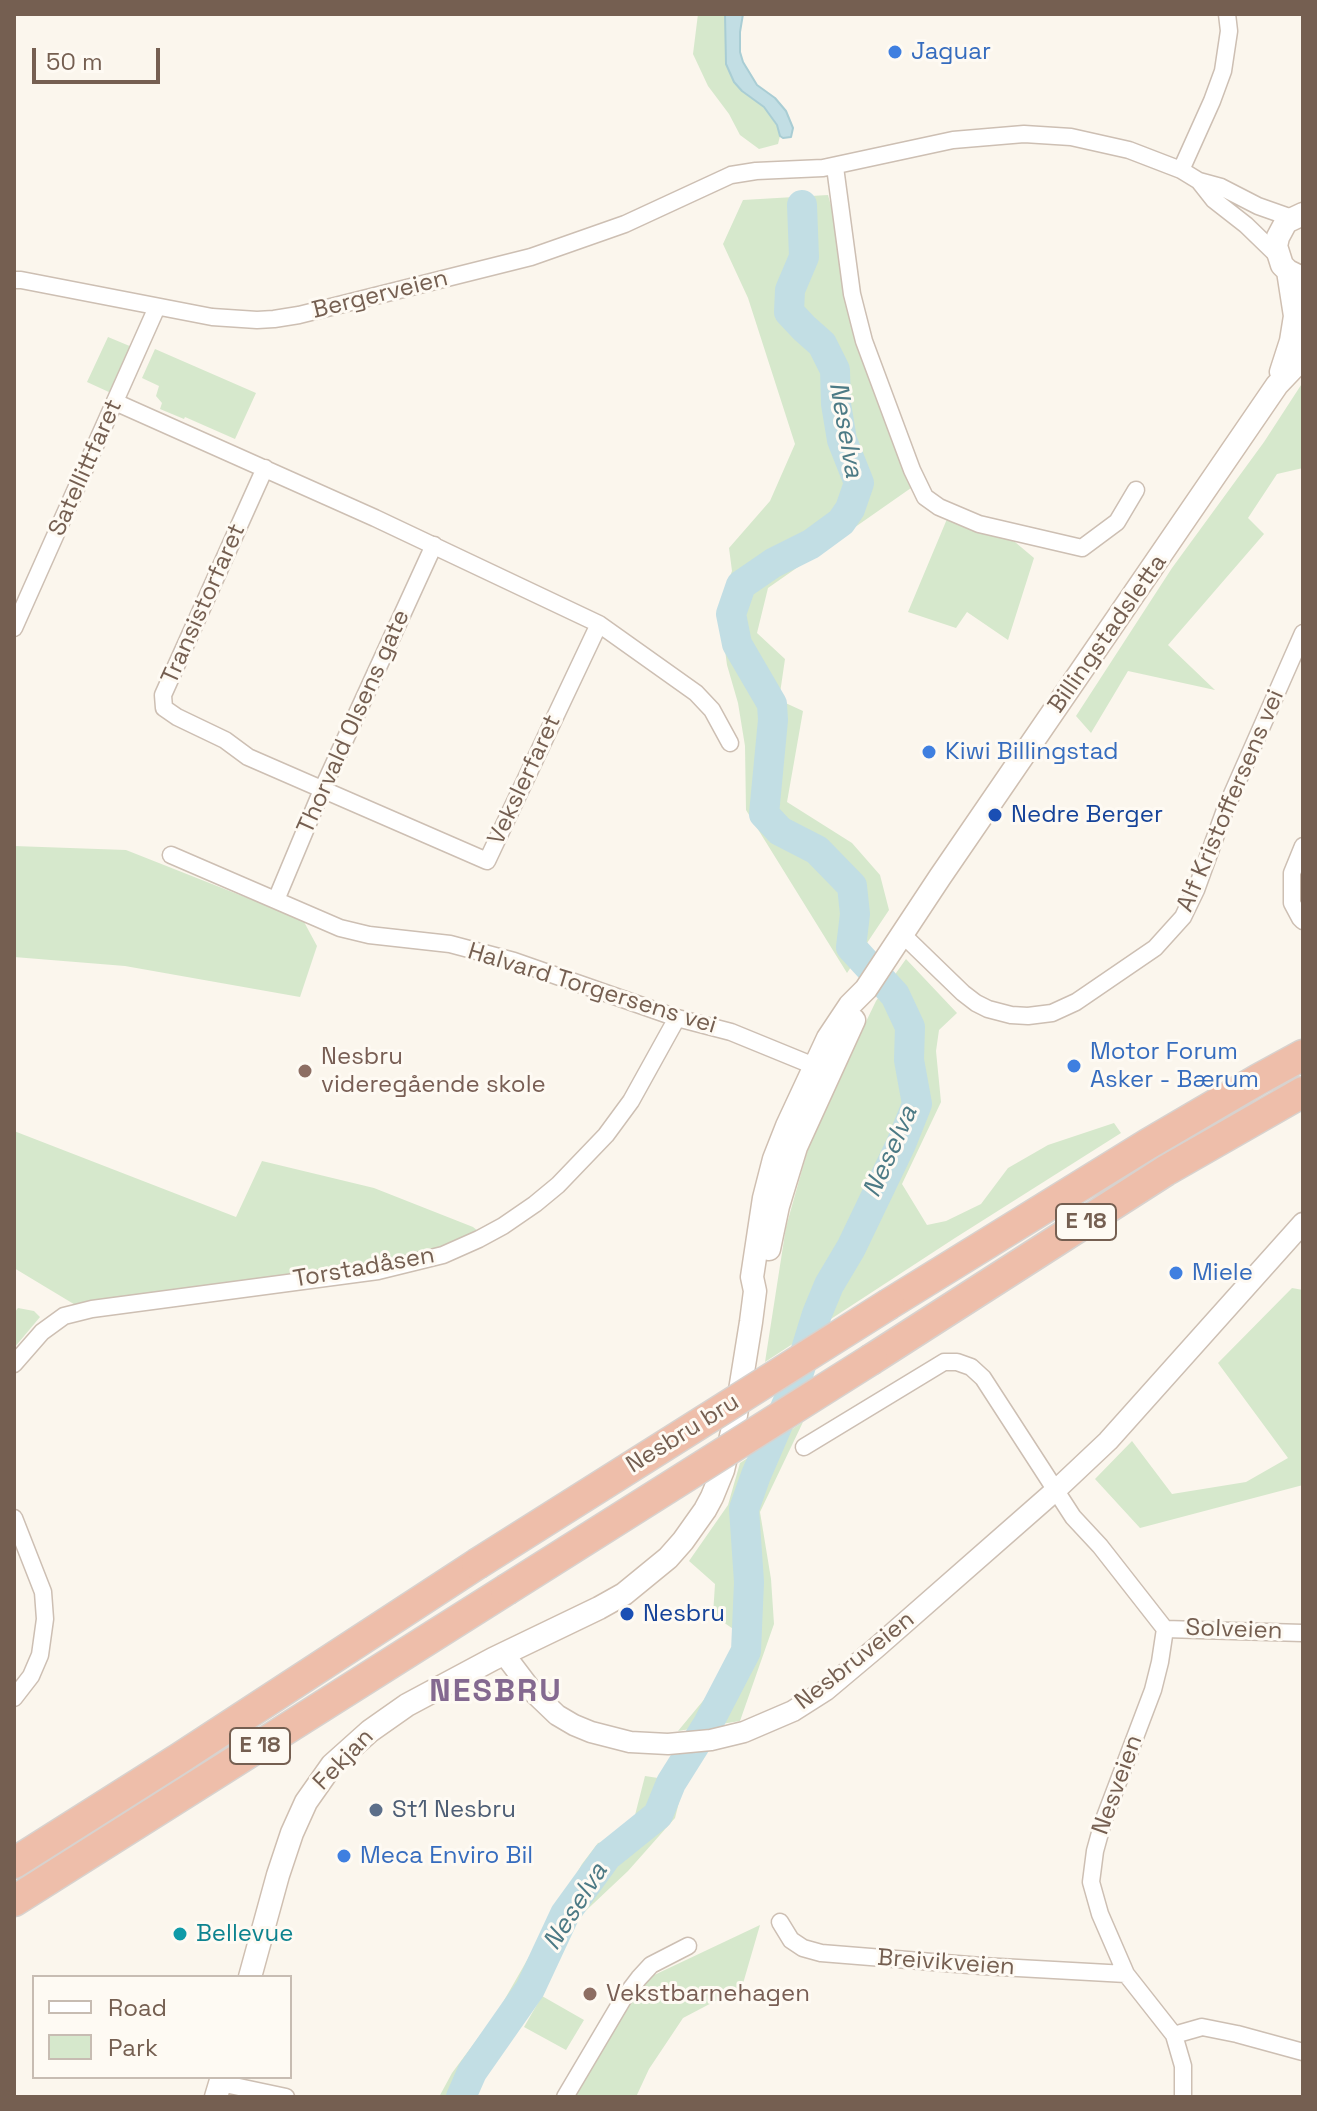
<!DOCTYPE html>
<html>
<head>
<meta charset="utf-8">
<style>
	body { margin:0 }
	#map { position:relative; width:1317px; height:2111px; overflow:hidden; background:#fbf6ed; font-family:"Space Grotesk",sans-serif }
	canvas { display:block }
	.frame { position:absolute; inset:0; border:16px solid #755f51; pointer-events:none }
	.legend { position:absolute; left:32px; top:1975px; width:260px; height:104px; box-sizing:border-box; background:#fefaf3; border:2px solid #c7bcb2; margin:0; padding:10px 14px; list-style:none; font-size:24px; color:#755f51 }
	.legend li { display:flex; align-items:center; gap:16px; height:40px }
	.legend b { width:40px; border:2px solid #c7bcb2 }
	.scale { position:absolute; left:32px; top:48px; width:128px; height:36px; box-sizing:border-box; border:4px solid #755f51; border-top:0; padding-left:10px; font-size:24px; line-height:28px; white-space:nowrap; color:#755f51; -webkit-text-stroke:6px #fefaf3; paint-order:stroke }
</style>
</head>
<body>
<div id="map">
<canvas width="1317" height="2111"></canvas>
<div class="frame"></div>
<ul class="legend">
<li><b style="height:10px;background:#fff"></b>Road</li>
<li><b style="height:22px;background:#d6e8cc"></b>Park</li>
</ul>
<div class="scale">50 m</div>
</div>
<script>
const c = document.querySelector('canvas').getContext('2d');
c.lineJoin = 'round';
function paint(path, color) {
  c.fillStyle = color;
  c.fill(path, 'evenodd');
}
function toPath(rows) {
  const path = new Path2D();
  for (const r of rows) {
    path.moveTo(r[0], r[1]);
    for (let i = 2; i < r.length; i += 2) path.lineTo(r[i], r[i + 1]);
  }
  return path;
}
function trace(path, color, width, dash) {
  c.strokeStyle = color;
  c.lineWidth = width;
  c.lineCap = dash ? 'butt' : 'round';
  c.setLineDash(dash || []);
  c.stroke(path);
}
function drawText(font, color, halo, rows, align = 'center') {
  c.font = font + ' "Space Grotesk",sans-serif';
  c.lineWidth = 6;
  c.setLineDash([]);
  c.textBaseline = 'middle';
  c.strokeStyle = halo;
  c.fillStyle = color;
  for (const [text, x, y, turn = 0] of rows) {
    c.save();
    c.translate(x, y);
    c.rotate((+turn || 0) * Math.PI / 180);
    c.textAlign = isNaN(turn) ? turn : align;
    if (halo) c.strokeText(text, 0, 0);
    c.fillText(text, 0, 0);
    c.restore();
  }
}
const green = toPath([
	[698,14,725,14,726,64,734,82,742,91,764,107,777,126,780,136,778,144,759,149,740,135,729,114,708,86,693,54],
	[828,195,911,488,768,588,757,633,785,659,779,700,803,711,787,802,852,843,880,875,889,910,847,973,746,810,745,746,738,703,727,665,719,605,732,571,729,548,770,501,795,444,748,298,723,244,743,200],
	[108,337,132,347,111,393,87,382],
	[155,349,256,393,235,439,185,417,184,419,160,409,162,403,156,396,159,386,142,378],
	[1303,382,1303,468,1277,474,1248,518,1264,534,1168,645,1215,690,1128,671,1091,733,1076,716,1172,568,1264,442],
	[947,519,1015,542,1034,558,1008,640,967,612,956,628,908,612],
	[14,846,126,850,303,920,317,946,300,997,125,966,14,957],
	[906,959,957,1013,939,1030,936,1051,941,1102,902,1184,927,1225,946,1221,981,1204,1008,1168,1048,1145,1114,1123,1121,1133,955,1238,765,1362,786,1227,813,1131,876,1001],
	[14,1131,236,1217,262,1161,374,1188,473,1227,483,1235,366,1267,87,1312,14,1268],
	[1292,1288,1303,1290,1303,1485,1140,1528,1095,1479,1132,1441,1172,1494,1246,1482,1288,1458,1218,1363],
	[18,1308,34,1311,40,1317,14,1348,14,1313],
	[803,1422,760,1512,771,1579,774,1624,740,1721,678,1731,712,1690,735,1652,739,1633,713,1615,715,1584,689,1561,728,1505,740,1463],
	[645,1776,684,1782,675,1818,628,1871,576,1920,558,1948,538,1996,488,2068,474,2097,439,2097,452,2073,498,2011,582,1864,598,1843,608,1841,634,1819],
	[760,1925,742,1987,683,2018,649,2069,636,2097,576,2097,596,2049,625,2000,650,1977],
	[542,1996,584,2020,566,2050,524,2027]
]);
const water = toPath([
	[725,14,743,14,740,32,740,52,743,62,757,85,775,98,786,111,793,128,791,137,783,138,780,136,777,125,764,107,742,91,734,82,726,64,725,14]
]);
const river = toPath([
	[461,2097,472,2072,530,1989,565,1914,607,1856,658,1815,671,1783,708,1724,746,1651,749,1582,744,1509,756,1475,795,1385,817,1314,829,1285,851,1248,901,1144,917,1104,909,1060,910,1027,895,995,851,947,855,914,852,886,817,850,780,831,764,814,773,720,772,704,737,644,731,614,741,585,773,563,811,544,841,522,850,509,859,483,842,440,836,404,835,370,822,344,804,328,789,312,790,290,804,257,802,205]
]);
const minor = toPath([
	[835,167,852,294,864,341,912,470,925,497,939,507,979,524,1082,548,1117,522,1136,490],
	[1181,170,1212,101,1223,71,1229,31,1227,14],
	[1199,181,1214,200,1246,225,1278,256],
	[14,280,21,280,212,317,257,320,274,319,299,315,531,257,625,224,731,175,756,171,823,168,953,140,1024,134,1071,137,1129,150,1181,170,1199,181,1221,187,1258,206,1292,218],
	[115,402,375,518,599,624,696,693,712,710,730,743],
	[265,468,163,695,164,708,177,717,225,740,248,757,487,861,599,624],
	[14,628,157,307],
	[1303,846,1292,873,1292,903,1300,918,1303,921],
	[171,855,340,928,369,935,450,944,514,961,677,1018,731,1032,824,1070],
	[276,900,322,790,434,545],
	[902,934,963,993,976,1003,988,1009,1011,1015,1028,1016,1052,1013,1076,1002,1155,948,1183,917,1196,890,1225,810,1303,633],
	[14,1364,42,1332,64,1316,92,1309,378,1271,443,1255,479,1239,503,1226,535,1204,558,1185,606,1135,631,1101,677,1018],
	[804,1447,944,1362,957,1362,971,1367,983,1378,1073,1517,1100,1546,1165,1629,1160,1662,1153,1690,1103,1822,1095,1851,1091,1882,1100,1914,1126,1974,1174,2035,1183,2066,1183,2097],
	[14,1518,43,1592,45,1619,40,1655,31,1676,14,1698],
	[1165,1629,1303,1633],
	[780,1922,791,1940,803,1948,821,1953,982,1966,1126,1974],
	[1174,2035,1202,2027,1237,2034,1303,2052],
	[220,2083,286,2097],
	[565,2097,623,1999,639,1978,651,1965,688,1946]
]);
const tertiary = toPath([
	[504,1654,532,1691,557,1715,574,1725,591,1732,630,1742,668,1744,711,1740,744,1732,793,1711,826,1690,876,1648,1056,1490,1108,1441,1303,1223]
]);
const secondary = toPath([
	[1300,277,1288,271,1282,265,1276,246,1278,237,1286,222,1303,214],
	[1281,372,1291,341,1295,316,1288,271],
	[769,1249,778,1206,796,1147,854,1020],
	[250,1977,278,1875,292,1833,306,1802,332,1765,370,1731,407,1705,493,1659,599,1608,624,1594,668,1558,683,1541,705,1510,712,1497,723,1470,736,1415,751,1322,755,1291,752,1277,764,1198,774,1159,787,1126,828,1038,850,1005,866,989,940,877,1277,385,1296,365,1303,352],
	[216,2097,222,2077]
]);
const motorway = toPath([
	[889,1304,1148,1144,1259,1079,1303,1055],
	[872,1359,1165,1171,1303,1092],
	[14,1863,180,1758,477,1564],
	[14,1901,506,1590]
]);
const motorwayBridge = toPath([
	[477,1564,889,1304],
	[506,1590,872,1359]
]);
const markers = [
	[895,52,8,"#3f7fe0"],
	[929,752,8,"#3f7fe0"],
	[995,815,8,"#1a4fb4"],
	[1074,1066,8,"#3f7fe0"],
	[305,1071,8,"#8d6e63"],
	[1176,1273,8,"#3f7fe0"],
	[627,1614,8,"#1a4fb4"],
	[376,1810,8,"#5c6f8a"],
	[344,1856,8,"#3f7fe0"],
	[180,1934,8,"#0f9aa8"],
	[590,1994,8,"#8d6e63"]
];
const shields = [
	[1086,1222,60],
	[260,1746,60]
];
const shieldNames = [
	["E 18",1086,1222],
	["E 18",260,1746]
];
const shopNames = [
	["Jaguar",911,52],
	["Kiwi Billingstad",945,752],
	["Motor Forum",1090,1052],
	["Asker - Bærum",1090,1080],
	["Miele",1192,1273],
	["Meca Enviro Bil",360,1856]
];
const streetNames = [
	["Bergerveien",380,295,-14],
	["Satellittfaret",86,468,-66],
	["Transistorfaret",204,604,-66],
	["Billingstadsletta",1108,634,-55],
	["Thorvald Olsens gate",354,722,-66],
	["Vekslerfaret",525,780,-65],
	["Alf Kristoffersens vei",1231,801,-67],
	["Halvard Torgersens vei",592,989,17],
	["Torstadåsen",364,1268,-10],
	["Nesbru bru",683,1434,-32],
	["Solveien",1234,1630,2],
	["Nesbruveien",855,1661,-38],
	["Fekjan",344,1760,-46],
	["Nesveien",1118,1785,-70],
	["Breivikveien",946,1963,4]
];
const transitNames = [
	["Nedre Berger",1011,815],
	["Nesbru",643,1614]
];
const educationNames = [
	["Nesbru",321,1057],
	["videregående skole",321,1085],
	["Vekstbarnehagen",606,1994]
];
const serviceNames = [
	["St1 Nesbru",392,1810]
];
const cultureNames = [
	["Bellevue",196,1934]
];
const waterNames = [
	["Neselva",845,430,80],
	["Neselva",891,1152,-66],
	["Neselva",576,1907,-58]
];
const districtNames = [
	["NESBRU",496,1692]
];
paint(green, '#d6e8cc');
paint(water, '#c2dee4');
trace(water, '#a9cdd4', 2);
trace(river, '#c2dee4', 30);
trace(minor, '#cdbfb3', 19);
trace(tertiary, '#cdbfb3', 23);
trace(secondary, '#cfbfb1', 25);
trace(motorway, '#d8d2ce', 33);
trace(minor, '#fff', 16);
trace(tertiary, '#fff', 20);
trace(secondary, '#fff', 22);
trace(motorway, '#eebeaa', 30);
trace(motorwayBridge, '#d8d2ce', 33, []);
trace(motorwayBridge, '#eebeaa', 30);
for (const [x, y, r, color] of markers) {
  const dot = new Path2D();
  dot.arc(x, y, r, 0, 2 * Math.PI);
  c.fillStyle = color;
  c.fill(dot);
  trace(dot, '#fefaf3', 3);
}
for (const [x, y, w] of shields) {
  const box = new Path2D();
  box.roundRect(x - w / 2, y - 18, w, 36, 6);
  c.fillStyle = '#fefaf3';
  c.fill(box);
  trace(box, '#755f51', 2);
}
drawText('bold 22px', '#755f51', null, shieldNames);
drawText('24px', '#366cbe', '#fefaf3', shopNames, 'left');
drawText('24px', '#755f51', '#fefaf3', streetNames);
drawText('24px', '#164399', '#fefaf3', transitNames, 'left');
drawText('24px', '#785e54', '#fefaf3', educationNames, 'left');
drawText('24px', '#4e5e75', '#fefaf3', serviceNames, 'left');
drawText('24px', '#0d838f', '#fefaf3', cultureNames, 'left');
drawText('italic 26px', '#4c7a85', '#fefaf3', waterNames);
c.letterSpacing = '2px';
drawText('bold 32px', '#846990', '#fefaf3', districtNames);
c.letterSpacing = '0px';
</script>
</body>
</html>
